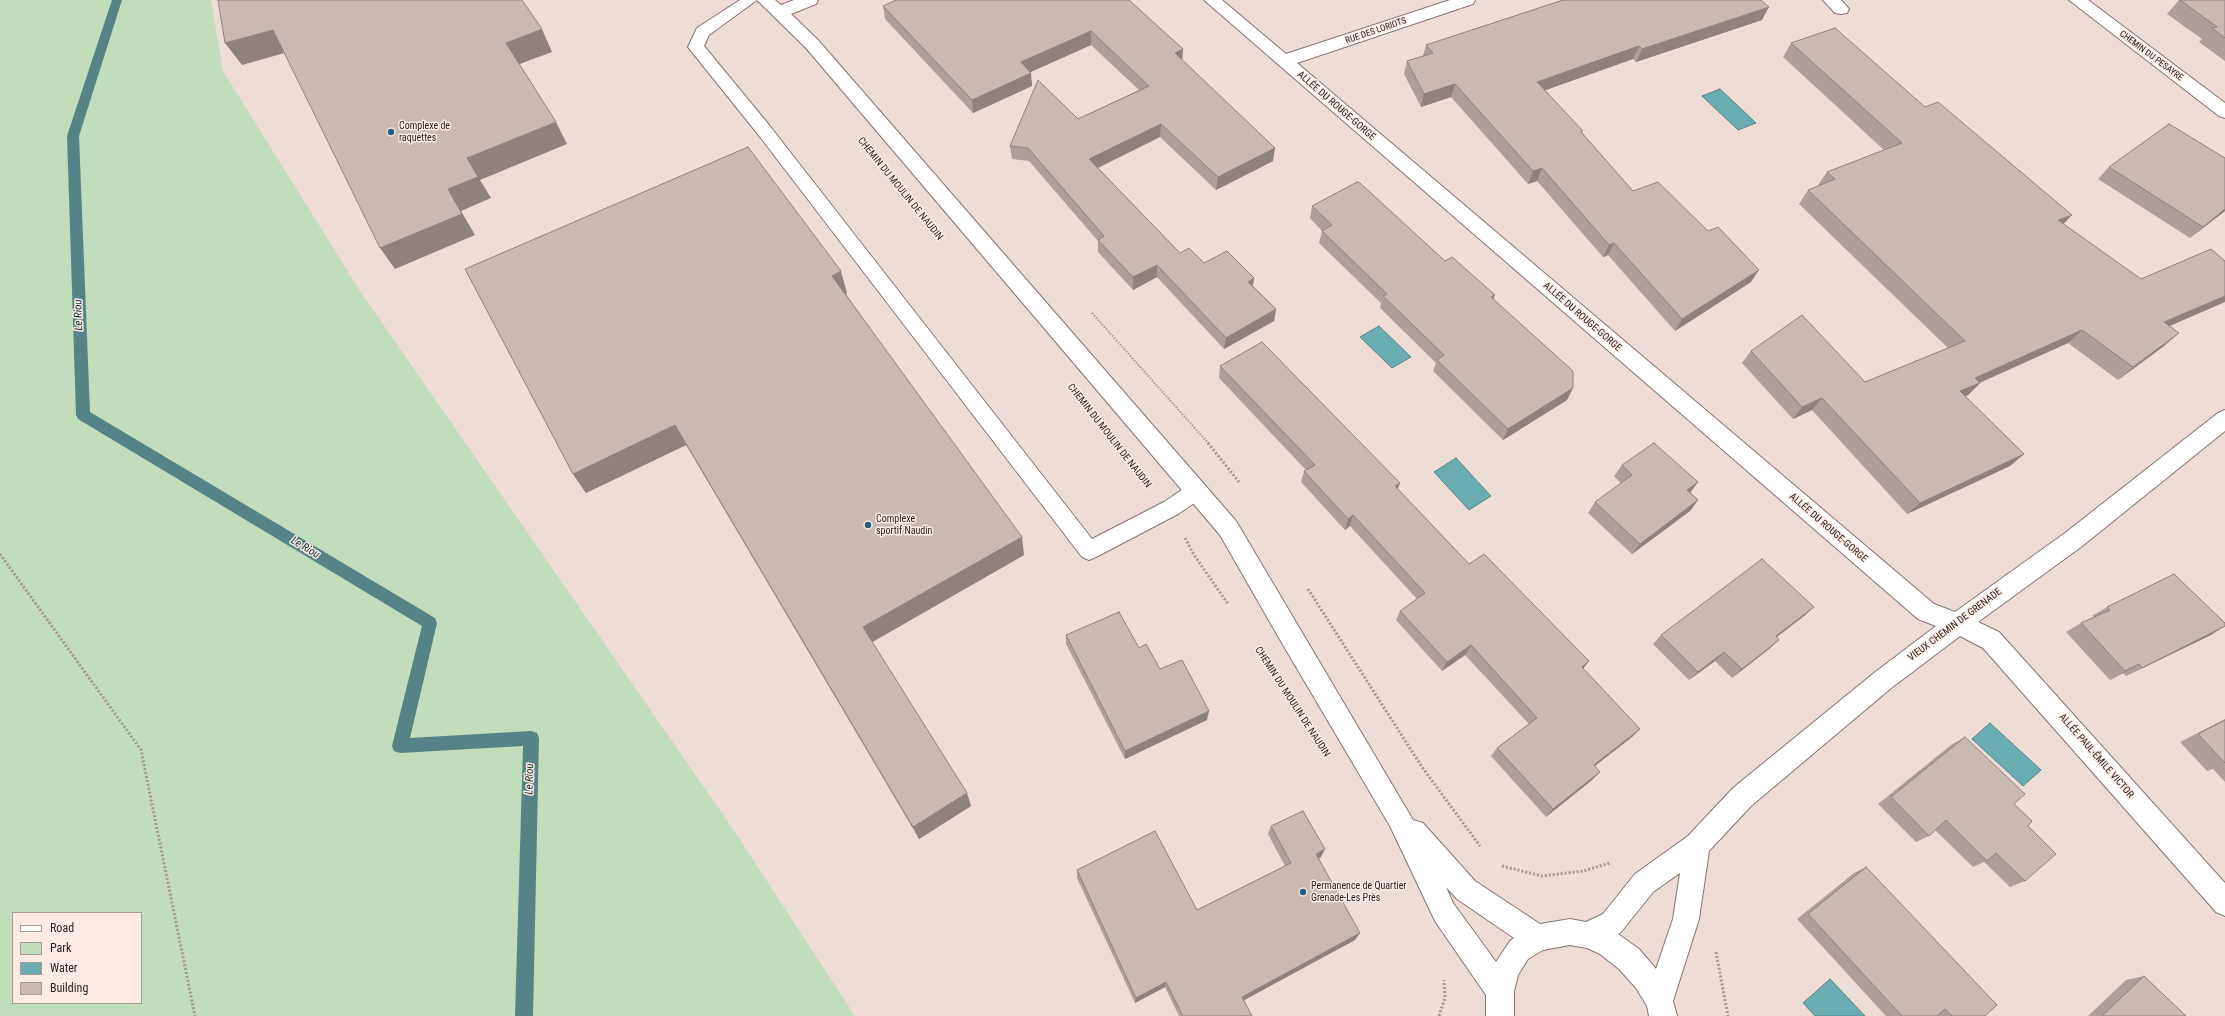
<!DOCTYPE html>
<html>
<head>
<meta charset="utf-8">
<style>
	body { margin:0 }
	#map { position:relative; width:2225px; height:1016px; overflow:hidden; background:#eeddd7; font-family:"Roboto Condensed",sans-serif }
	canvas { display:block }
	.legend { position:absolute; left:12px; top:912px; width:130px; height:92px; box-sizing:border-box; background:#fbebe4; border:1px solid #a79b96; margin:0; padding:5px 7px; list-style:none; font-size:12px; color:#292321 }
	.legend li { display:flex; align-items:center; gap:8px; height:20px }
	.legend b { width:20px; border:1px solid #a79b96 }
</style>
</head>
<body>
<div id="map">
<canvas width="2225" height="1016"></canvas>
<ul class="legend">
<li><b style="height:5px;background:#fff"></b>Road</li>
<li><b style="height:11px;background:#c1ddbc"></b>Park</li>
<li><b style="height:11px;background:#6aadb1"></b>Water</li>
<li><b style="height:11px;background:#c9b9b3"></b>Building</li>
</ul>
</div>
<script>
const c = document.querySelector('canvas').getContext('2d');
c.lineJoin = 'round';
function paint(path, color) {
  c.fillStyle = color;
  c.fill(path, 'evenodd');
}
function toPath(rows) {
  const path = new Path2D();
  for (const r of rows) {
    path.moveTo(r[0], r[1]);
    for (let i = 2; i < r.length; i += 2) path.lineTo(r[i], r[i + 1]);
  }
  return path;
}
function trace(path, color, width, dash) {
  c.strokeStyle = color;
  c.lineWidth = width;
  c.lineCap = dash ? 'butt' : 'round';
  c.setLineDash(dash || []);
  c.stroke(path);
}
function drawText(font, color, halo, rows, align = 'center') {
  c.font = font + ' "Roboto Condensed",sans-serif';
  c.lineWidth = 3;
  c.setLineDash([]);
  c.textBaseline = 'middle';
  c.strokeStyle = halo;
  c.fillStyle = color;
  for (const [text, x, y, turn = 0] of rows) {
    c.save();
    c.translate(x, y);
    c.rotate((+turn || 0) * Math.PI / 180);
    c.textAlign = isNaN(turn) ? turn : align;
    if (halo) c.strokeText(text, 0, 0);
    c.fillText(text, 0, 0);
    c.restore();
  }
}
const green = toPath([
	[0,0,211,0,223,71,360,291,733,829,855,1016,0,1016],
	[13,913,141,913,141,1003,13,1003]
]);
const water = toPath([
	[1720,89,1756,123,1738,130,1702,96,1720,89],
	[1379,326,1411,357,1392,368,1360,337,1379,326],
	[1456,458,1491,496,1469,510,1434,472,1456,458],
	[1990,723,2041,770,2023,786,1972,739,1990,723],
	[1830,979,1865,1016,1815,1016,1803,1003,1830,979]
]);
const stream = toPath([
	[112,0,122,0,79,136,90,412,435,618,437,623,410,738,531,731,537,733,539,738,533,1016,515,1016,523,746,400,753,394,751,392,746,422,626,78,419,76,415,67,136,112,0]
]);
const pathFar1 = toPath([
	[1092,313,1209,444]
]);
const path = toPath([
	[1208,443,1239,482],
	[1185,538,1194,555,1228,604],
	[0,554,141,750,195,1016],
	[1308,589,1422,767,1480,846],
	[1502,866,1542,876,1583,871,1610,863],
	[1716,952,1728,1016],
	[1439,1016,1445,998,1444,980]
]);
const lane = toPath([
	[740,0,757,0,709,35,704,46,769,125,1092,539,1164,502,1189,485,1196,483,1203,485,1206,491,1203,497,1178,514,1096,557,1089,560,1082,557,757,133,688,47,697,28,740,0]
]);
const street = toPath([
	[757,0,775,0,781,5,794,0,818,0,816,4,791,14,818,40,1236,521,1413,820,1423,823,1475,881,1540,924,1570,919,1586,922,1603,914,1635,874,1688,836,1733,788,1874,673,1936,626,1918,619,1204,0,1222,0,1286,54,1450,0,1475,0,1473,4,1297,63,1934,604,1955,612,2065,533,2218,413,2225,410,2225,431,2081,547,1978,622,1999,632,2225,883,2225,916,2216,912,1983,648,1960,636,1890,689,1751,806,1709,851,1699,919,1673,1001,1677,1016,1649,1016,1647,1006,1636,988,1619,969,1600,954,1587,948,1570,945,1543,950,1528,959,1518,975,1514,991,1514,1016,1486,1016,1486,995,1435,921,1390,826,1279,638,1220,535,806,48,757,0],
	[1680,873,1673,919,1656,969,1639,949,1618,934,1621,932,1653,892,1680,873],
	[1446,887,1457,899,1514,938,1510,941,1496,962,1453,903,1446,887],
	[1823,0,1841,0,1849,9,1847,13,1841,14,1835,13,1823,0],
	[2069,0,2088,0,2225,103,2225,118,2219,116,2069,0]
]);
const wall = toPath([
	[1129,0,1182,60,1273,161,1216,190,1160,137,1098,168,1180,253,1204,263,1254,278,1253,286,1276,309,1274,321,1224,349,1157,277,1133,290,1098,252,1098,241,1029,161,1012,159,1010,146,1078,119,1139,90,1091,45,1030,72,1032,86,973,113,885,19,883,6],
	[2179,0,2225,0,2225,61,2199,42,2202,39,2167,14],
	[1762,20,1636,62,1633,59,1545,90,1582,133,1633,191,1751,282,1675,331,1608,255,1603,257,1537,181,1528,184,1451,97,1421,107,1404,74,1407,61,1423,56,1426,45],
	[1791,43,1925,107,2063,224,2169,326,2164,346,2118,380,2068,343,1980,383,1968,395,1965,396,2024,454,2010,466,1907,514,1812,410,1793,419,1742,363,1751,351,1865,382,1948,348,1799,204,1808,190,1818,186,1818,185,1827,172,1884,150,1783,57],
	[2225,158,2225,211,2190,238,2098,179,2109,167],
	[1312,206,1445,261,1493,300,1573,388,1567,400,1503,440,1433,371,1436,363,1380,308,1381,303,1319,243,1322,231,1310,218],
	[465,269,847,293,846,294,1024,555,872,642,971,806,919,839,686,445,586,493,573,474],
	[1220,366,1398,489,1469,564,1589,661,1583,669,1640,729,1632,737,1594,766,1600,772,1592,780,1546,817,1491,756,1497,748,1529,724,1465,655,1442,671,1396,620,1400,611,1417,599,1350,526,1345,530,1301,482,1304,471,1306,470,1219,378],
	[1622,465,1698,482,1690,492,1698,500,1690,511,1632,554,1588,513,1595,502,1621,483,1614,476],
	[1814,607,1804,616,1777,637,1769,649,1732,678,1715,661,1689,680,1653,644,1661,635],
	[2107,607,2211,635,2126,676,2123,673,2110,680,2066,632,2081,623,2094,617,2092,616],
	[1066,635,1139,648,1160,669,1207,720,1125,759,1066,644],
	[2225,719,2225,782,2213,769,2207,771,2180,742],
	[1965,737,2014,804,2028,826,2025,881,2010,887,1984,862,1973,867,1935,830,1929,836,1916,842,1878,804,1951,745],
	[1271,826,1321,857,1318,858,1355,940,1243,1000,1252,1016,1179,1016,1165,987,1135,1003,1077,878,1077,870,1197,910,1285,866,1268,834],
	[1866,867,1985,1016,1886,1016,1797,919,1854,873],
	[2144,976,2186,1016,2088,1016,2126,980]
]);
const shadedWall = toPath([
	[1769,7,1762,20,1636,62,1642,49],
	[542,29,552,52,517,65,506,43],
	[273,30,288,52,242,65,225,43],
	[1091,31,1091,45,1022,76,1021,62],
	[1639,46,1633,59,1532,95,1537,82],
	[1183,49,1182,63,1175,53],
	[1031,73,1032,86,973,113,972,100],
	[1455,84,1451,97,1421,107,1424,94],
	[556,122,567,144,480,180,491,198,461,211,475,235,395,269,380,248,448,189,467,158],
	[1161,124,1160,137,1089,172,1089,159],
	[1275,148,1273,161,1216,190,1218,177],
	[1542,168,1537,181,1528,184,1533,171],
	[2225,209,2225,211,2190,238,2203,227],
	[2072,215,2059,229,2058,220],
	[1614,243,1608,255,1603,257,1609,245],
	[1157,265,1157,277,1133,290,1133,277],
	[1759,270,1751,282,1675,331,1682,319],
	[841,271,847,293,839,298,832,276],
	[1254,278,1252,290,1248,282],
	[1495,295,1490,307,1491,297],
	[2225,296,2225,302,2149,335,2164,322],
	[1276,309,1274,321,1224,349,1226,338],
	[2082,330,2068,343,1969,387,1980,383,1968,395,1948,403,1960,391,1975,378],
	[2179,333,2164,346,2118,380,2133,367],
	[1573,388,1567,400,1503,440,1508,429],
	[1822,398,1812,410,1793,419,1802,407],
	[675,425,686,445,586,493,573,474],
	[2024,454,2010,466,1907,514,1920,503],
	[1698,482,1690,493,1687,490],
	[1400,483,1396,494,1395,486],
	[1698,500,1690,511,1632,554,1640,544],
	[1353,515,1350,526,1345,530,1348,519],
	[1022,537,1024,555,869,644,863,627],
	[1814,607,1804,616,1766,645,1776,636],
	[2225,626,2211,635,2126,676,2142,668],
	[1779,640,1769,649,1732,678,1742,669],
	[1471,645,1465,655,1442,671,1447,662],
	[1724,652,1715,661,1689,680,1698,672],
	[1589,661,1582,670,1582,667],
	[2139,664,2123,673,2110,680,2125,671],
	[1209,711,1207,720,1125,759,1125,751],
	[1640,729,1632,737,1586,773,1594,765],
	[1600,772,1592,780,1546,817,1553,809],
	[967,793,971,806,919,839,913,827],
	[1325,849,1321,857,1312,862,1316,854],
	[1360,933,1355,940,1239,1003,1242,997],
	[1166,982,1165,987,1135,1003,1136,998]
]);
const building = toPath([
	[218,0,522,0,542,29,506,43,556,122,467,158,478,177,448,189,462,214,380,248,273,30,225,43,218,0],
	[896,0,1129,0,1183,49,1175,53,1275,148,1218,177,1161,124,1089,159,1180,253,1189,248,1204,263,1227,251,1254,278,1248,282,1276,309,1226,338,1157,265,1133,277,1098,240,1104,236,1028,148,1010,146,1038,80,1078,119,1149,86,1091,31,1021,62,1031,73,972,100,883,6,896,0],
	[1563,0,1761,0,1769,7,1642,49,1639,46,1537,82,1583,131,1581,132,1633,191,1658,182,1708,231,1718,227,1759,270,1682,319,1614,243,1609,245,1542,168,1533,171,1455,84,1424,94,1407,61,1433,53,1426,45,1563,0],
	[2180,0,2225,0,2225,38,2212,28,2217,27,2180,0],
	[1835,28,1925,107,1938,102,2072,215,2058,220,2141,279,2211,249,2225,261,2225,296,2164,322,2179,333,2133,367,2082,330,1975,378,1980,383,1960,391,2024,454,1920,503,1822,398,1802,407,1751,351,1802,315,1865,382,1965,341,1808,190,1835,179,1827,172,1902,143,1791,43,1835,28],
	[2169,124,2225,158,2225,209,2203,227,2109,167,2169,124],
	[748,147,841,271,832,276,1022,537,863,627,967,793,913,827,675,425,573,474,465,269,748,147],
	[1357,182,1360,183,1445,261,1452,257,1495,295,1491,297,1573,371,1573,388,1508,429,1437,360,1444,355,1383,296,1387,294,1322,231,1332,225,1312,206,1357,182],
	[1262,342,1400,483,1395,486,1469,564,1484,554,1589,661,1582,667,1640,729,1594,765,1600,772,1553,809,1497,748,1537,718,1471,645,1447,662,1400,611,1425,593,1353,515,1348,519,1304,471,1315,465,1220,366,1262,342],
	[1654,443,1698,482,1687,490,1698,500,1640,544,1595,502,1632,475,1622,465,1654,443],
	[1762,559,1814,607,1776,636,1779,640,1742,669,1724,652,1698,672,1661,635,1762,559],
	[2174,574,2225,623,2225,626,2142,668,2139,664,2125,671,2081,623,2110,610,2107,607,2174,574],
	[1119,612,1139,648,1146,644,1160,669,1182,660,1209,711,1125,751,1066,635,1119,612],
	[2225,720,2225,763,2198,734,2225,720],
	[1965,737,2025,794,2014,804,2032,821,2028,826,2056,854,2025,881,1996,853,1987,861,1946,820,1929,836,1891,797,1965,737],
	[1303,811,1325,849,1316,854,1360,933,1242,997,1252,1016,1183,1016,1166,982,1136,998,1077,870,1155,831,1197,910,1291,863,1271,826,1303,811],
	[1866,867,1997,1005,1985,1016,1952,1016,1945,1009,1937,1016,1902,1016,1808,914,1866,867],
	[2144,976,2186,1016,2102,1016,2144,976]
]);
const markers = [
	[391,132,4,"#295c79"],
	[868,525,4,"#295c79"],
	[1303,892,4,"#295c79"]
];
const farStreetnames = [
	["RUE DES LORIOTS",1376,31,-19],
	["CHEMIN DU PESAYRE",2151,56,37]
];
const streetNames = [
	["ALLÉE DU ROUGE-GORGE",1336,106,41],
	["CHEMIN DU MOULIN DE NAUDIN",900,189,51],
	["ALLÉE DU ROUGE-GORGE",1582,317,41],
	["CHEMIN DU MOULIN DE NAUDIN",1109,436,52],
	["ALLÉE DU ROUGE-GORGE",1828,528,41],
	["VIEUX CHEMIN DE GRENADE",1955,625,-37],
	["CHEMIN DU MOULIN DE NAUDIN",1292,702,57],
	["ALLÉE PAUL-ÉMILE VICTOR",2096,756,49]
];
const poiNames = [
	["Complexe de",399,126],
	["raquettes",399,138],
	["Complexe",876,519],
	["sportif Naudin",876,531],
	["Permanence de Quartier",1311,886],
	["Grenade-Les Près",1311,898]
];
const waterNames = [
	["Le Riou",79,315,-92],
	["Le Riou",305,548,31],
	["Le Riou",530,779,-88]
];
paint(green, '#c1ddbc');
paint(water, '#6aadb1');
trace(water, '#568486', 1);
paint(stream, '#568486');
trace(lane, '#847570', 2);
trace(street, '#847570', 2);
trace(pathFar1, '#a49792', 2, [1.5, 1.5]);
trace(path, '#a49792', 3, [2, 2]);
paint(lane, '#fff');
paint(street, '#fff');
paint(wall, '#ad9f9a');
paint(shadedWall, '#8d827d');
paint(building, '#c9b9b3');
trace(building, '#8d827d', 1);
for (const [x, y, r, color] of markers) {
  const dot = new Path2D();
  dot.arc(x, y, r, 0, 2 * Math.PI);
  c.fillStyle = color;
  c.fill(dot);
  trace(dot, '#fbebe4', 1.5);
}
drawText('9px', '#292321', '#fbebe4', farStreetnames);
drawText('10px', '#292321', '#fbebe4', streetNames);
drawText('10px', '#292321', '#fbebe4', poiNames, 'left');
drawText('italic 11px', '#0e3133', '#fbebe4', waterNames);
</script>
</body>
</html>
